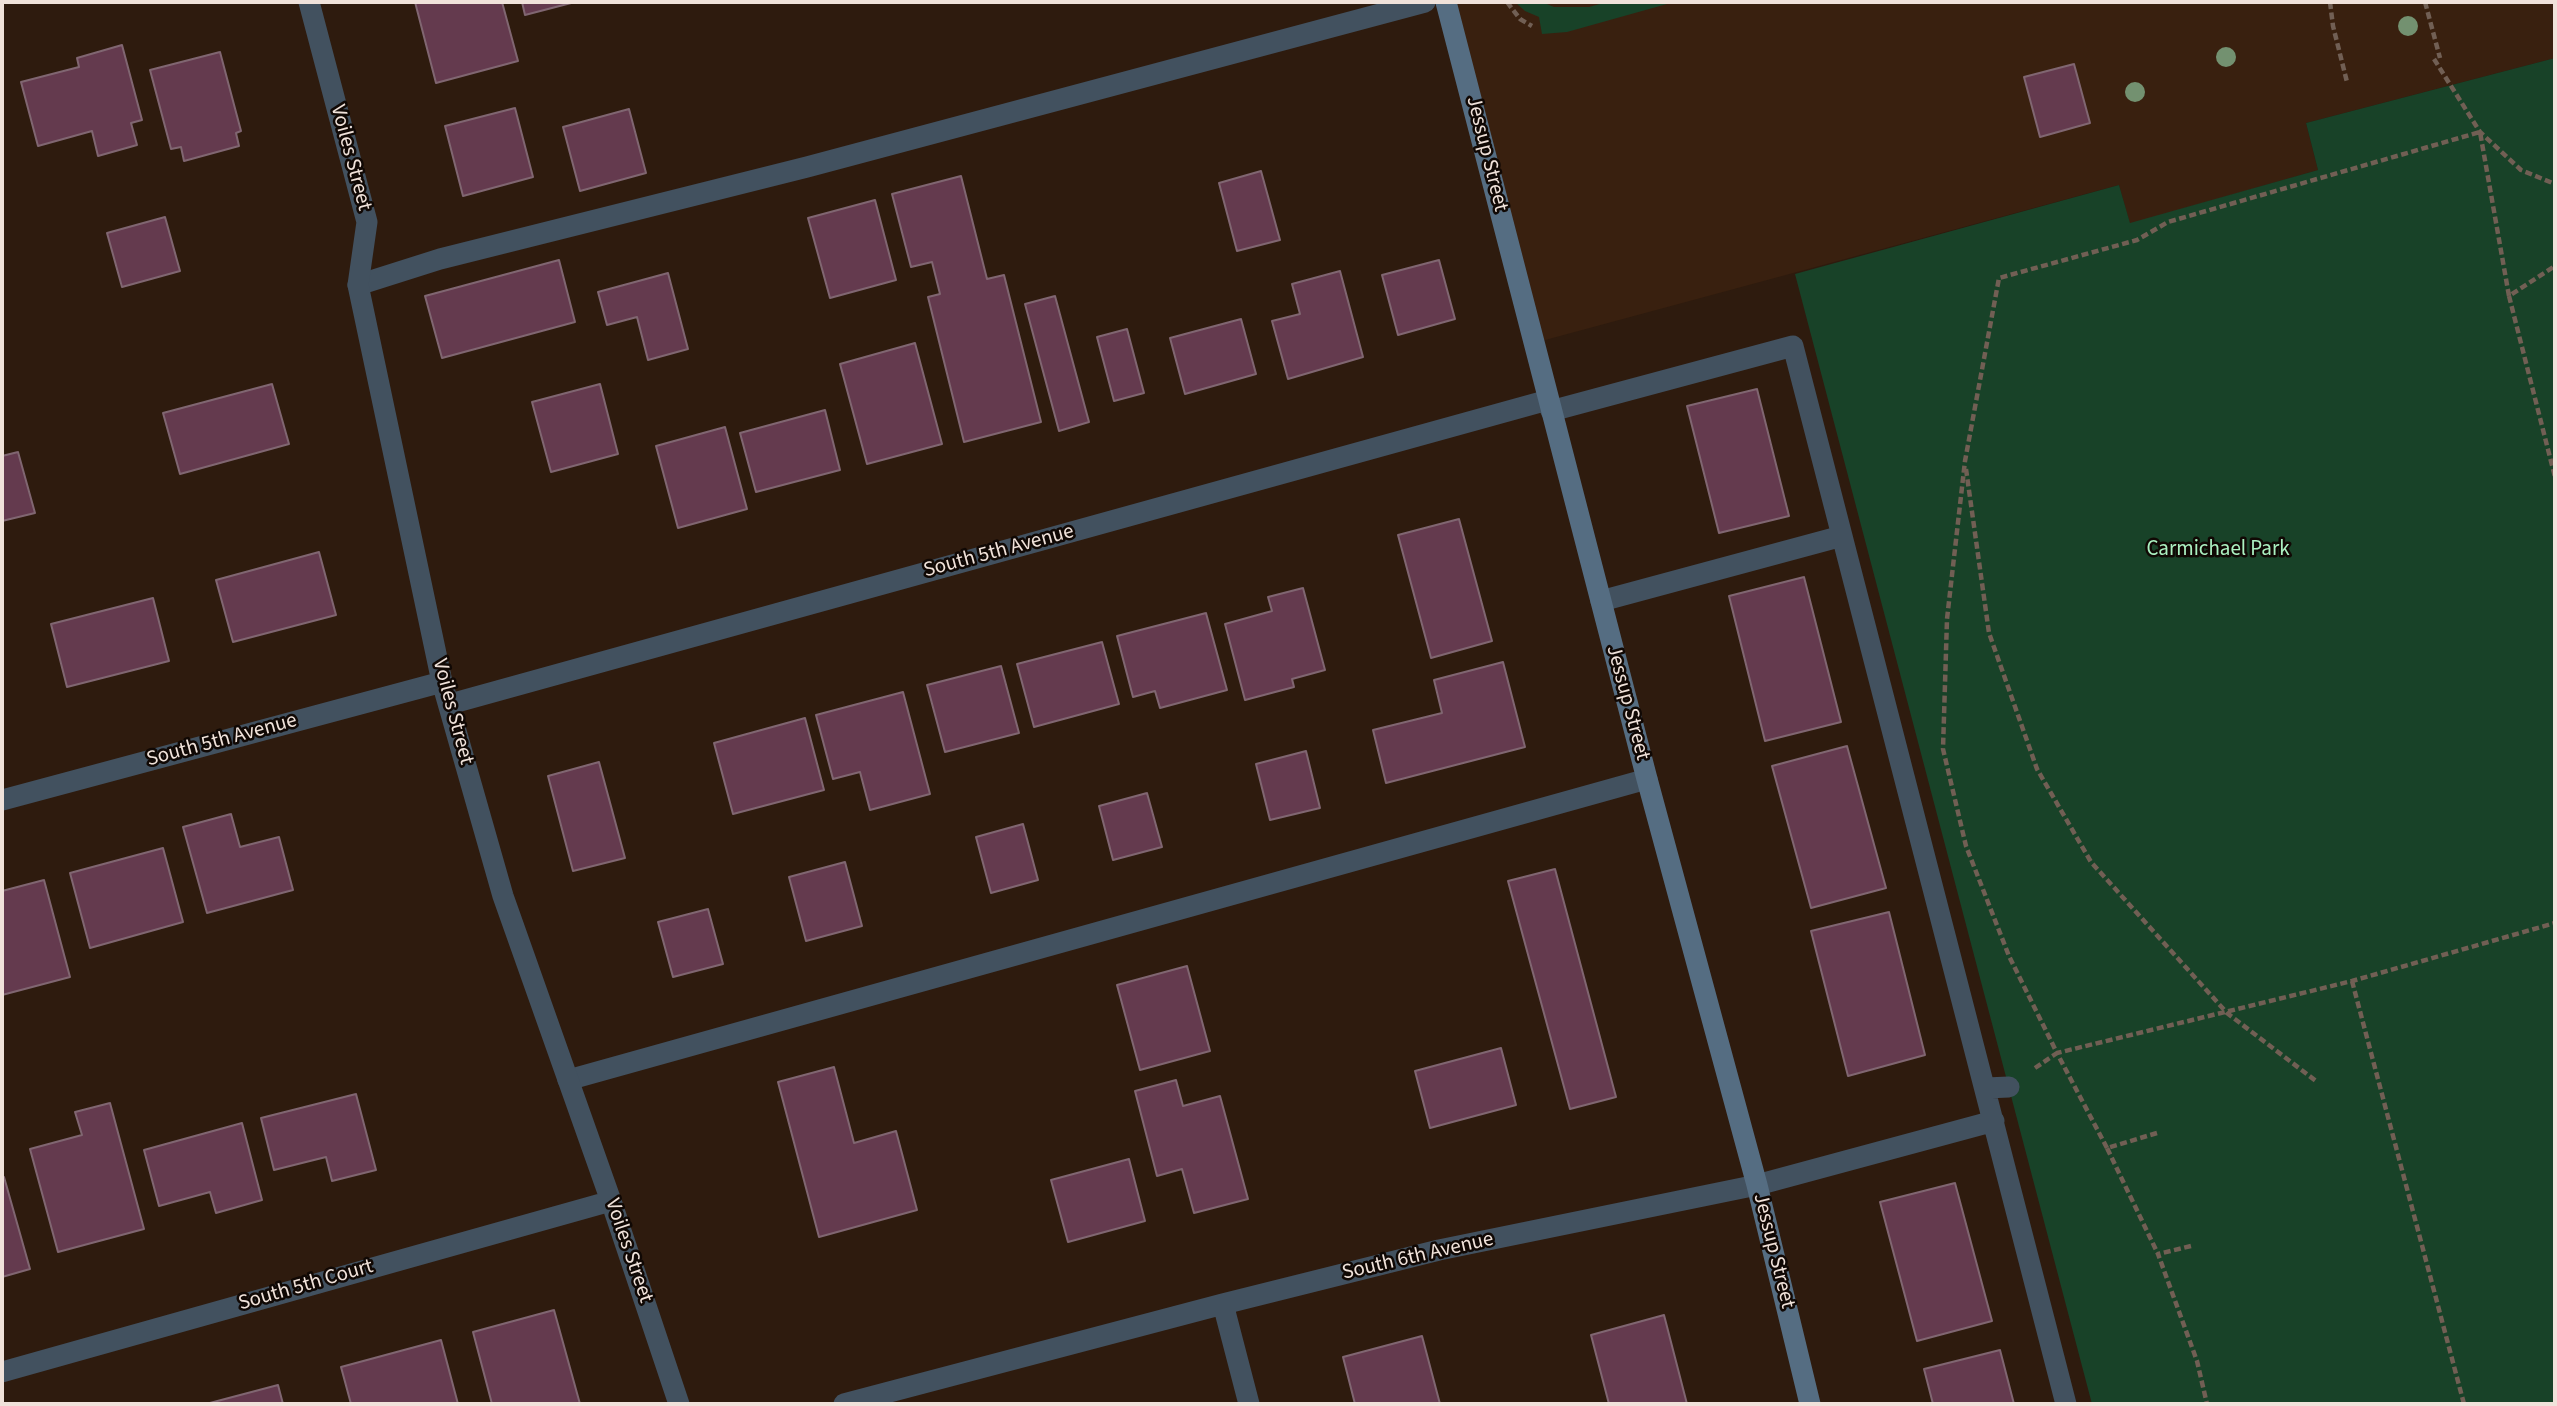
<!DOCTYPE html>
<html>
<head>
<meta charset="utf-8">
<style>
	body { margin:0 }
	#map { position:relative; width:2557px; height:1406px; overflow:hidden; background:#2e1b0e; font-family:"Source Sans 3",sans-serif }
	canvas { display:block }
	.frame { position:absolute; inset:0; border:4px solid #f0e2da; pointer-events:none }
</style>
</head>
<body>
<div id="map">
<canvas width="2557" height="1406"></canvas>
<div class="frame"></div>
</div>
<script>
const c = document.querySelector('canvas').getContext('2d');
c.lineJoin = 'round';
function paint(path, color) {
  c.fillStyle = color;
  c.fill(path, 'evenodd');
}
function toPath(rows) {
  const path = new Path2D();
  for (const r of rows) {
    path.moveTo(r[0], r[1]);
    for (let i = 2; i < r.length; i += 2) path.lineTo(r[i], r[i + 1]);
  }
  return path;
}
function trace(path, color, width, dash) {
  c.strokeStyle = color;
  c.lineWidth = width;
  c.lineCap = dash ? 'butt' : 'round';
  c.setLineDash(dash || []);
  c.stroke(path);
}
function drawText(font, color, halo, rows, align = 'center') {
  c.font = font + ' "Source Sans 3",sans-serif';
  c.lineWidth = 5;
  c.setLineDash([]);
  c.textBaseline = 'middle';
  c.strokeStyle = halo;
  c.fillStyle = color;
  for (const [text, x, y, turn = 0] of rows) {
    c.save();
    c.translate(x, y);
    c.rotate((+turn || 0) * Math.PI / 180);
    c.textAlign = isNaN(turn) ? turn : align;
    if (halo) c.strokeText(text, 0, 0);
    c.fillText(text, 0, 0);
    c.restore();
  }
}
const built = toPath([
	[1446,2,2555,2,2555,58,2306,123,2318,170,2130,224,2119,185,1534,343]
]);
const green = toPath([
	[1515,2,1542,2,1554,7,1589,7,1607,2,1667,2,1667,4,1567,32,1542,34,1539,17,1525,11],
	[2555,58,2555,1404,2092,1404,1795,274,2119,185,2130,223,2318,170,2306,123]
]);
const building = toPath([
	[415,2,502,2,518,61,436,83,415,2],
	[522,2,575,2,525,15,522,2],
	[122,45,142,120,131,123,137,145,98,156,92,131,38,146,21,82,79,67,77,58,122,45],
	[220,52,241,131,236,133,239,146,184,161,181,147,171,149,150,70,220,52],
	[2074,64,2090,123,2040,137,2024,77,2074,64],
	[515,108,533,177,463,196,445,126,515,108],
	[629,109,646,173,580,191,563,127,629,109],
	[1261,171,1280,240,1237,251,1219,183,1261,171],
	[961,176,987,279,1004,275,1041,422,964,442,928,297,940,294,932,262,911,267,892,194,961,176],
	[875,200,896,280,830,298,808,218,875,200],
	[165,217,180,271,122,287,107,233,165,217],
	[559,260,575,322,442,358,425,296,559,260],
	[1439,260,1455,319,1398,335,1382,275,1439,260],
	[1340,271,1363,357,1288,379,1272,321,1300,314,1292,284,1340,271],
	[668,273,688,349,648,360,637,317,607,325,598,292,668,273],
	[1055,296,1089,422,1059,431,1025,304,1055,296],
	[1241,319,1256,374,1185,394,1170,338,1241,319],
	[1127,329,1144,393,1114,401,1097,337,1127,329],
	[915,343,942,444,867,464,840,364,915,343],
	[272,384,289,444,180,474,163,413,272,384],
	[600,384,618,454,551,472,532,402,600,384],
	[1757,389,1789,516,1719,533,1687,406,1757,389],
	[825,410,840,470,756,492,740,433,825,410],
	[725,427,747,509,678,528,656,446,725,427],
	[18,452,35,513,2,521,2,456,18,452],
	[1459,519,1492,641,1431,658,1398,535,1459,519],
	[319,552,336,615,233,642,216,580,319,552],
	[1804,577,1841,722,1765,741,1729,596,1804,577],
	[1303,588,1325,670,1292,679,1294,687,1245,700,1225,624,1272,611,1268,597,1303,588],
	[153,598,169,661,67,687,51,624,153,598],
	[1206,613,1227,690,1160,708,1155,691,1133,697,1117,636,1206,613],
	[1102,642,1119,704,1034,727,1017,664,1102,642],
	[1503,662,1525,747,1386,783,1373,730,1442,713,1434,680,1503,662],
	[1001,666,1019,733,945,752,927,685,1001,666],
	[903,692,930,794,870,810,860,772,833,779,816,715,903,692],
	[805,718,824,790,733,814,714,743,805,718],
	[1847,746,1886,888,1811,908,1772,766,1847,746],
	[1306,751,1320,808,1270,820,1256,764,1306,751],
	[599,762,625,858,573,871,548,776,599,762],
	[1147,793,1162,847,1113,860,1099,806,1147,793],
	[231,814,240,847,279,837,293,890,207,913,183,827,231,814],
	[1023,824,1038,880,991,893,976,837,1023,824],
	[163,848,183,922,90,948,70,873,163,848],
	[845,862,862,926,806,941,789,877,845,862],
	[1555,869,1616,1097,1570,1109,1508,881,1555,869],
	[44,880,70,977,2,995,2,891,44,880],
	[708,909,723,964,673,977,658,922,708,909],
	[1889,912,1925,1055,1848,1076,1811,931,1889,912],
	[1187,966,1210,1051,1140,1070,1117,985,1187,966],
	[1501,1048,1516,1105,1430,1128,1415,1071,1501,1048],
	[834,1067,854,1143,896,1131,917,1210,819,1237,778,1082,834,1067],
	[1176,1080,1183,1106,1220,1096,1248,1199,1194,1213,1182,1169,1157,1176,1135,1091,1176,1080],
	[356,1094,376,1170,332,1181,326,1157,274,1170,261,1118,356,1094],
	[110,1103,144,1229,58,1252,30,1149,82,1135,75,1112,110,1103],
	[242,1123,262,1200,216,1213,210,1192,159,1206,144,1150,242,1123],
	[1129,1159,1145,1221,1068,1242,1051,1180,1129,1159],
	[4,1177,30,1269,2,1277,2,1178,4,1177],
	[1955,1183,1992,1321,1917,1341,1880,1202,1955,1183],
	[554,1310,580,1404,492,1404,473,1332,554,1310],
	[1664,1315,1687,1404,1609,1404,1591,1335,1664,1315],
	[1422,1336,1440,1404,1355,1404,1343,1357,1422,1336],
	[441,1340,458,1404,351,1404,341,1367,441,1340],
	[2000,1350,2014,1404,1933,1404,1924,1369,2000,1350],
	[278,1385,283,1404,206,1404,278,1385]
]);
const path = toPath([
	[1507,2,1520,19,1532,26],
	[2330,2,2333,26,2347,82],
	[2425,2,2440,58],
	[2434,59,2480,132,2521,170,2555,184],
	[2509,296,2555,477],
	[1966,469,1989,633,2037,769,2091,862,2227,1013,2316,1081],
	[2352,981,2464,1404],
	[2035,1068,2057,1053,2009,956,1966,846,1943,749,1947,619,1965,461,1999,278,2137,240,2168,222,2480,132,2509,296,2555,266],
	[2157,1133,2107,1148,2158,1254],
	[2107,1148,2057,1053,2352,981,2555,923],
	[2191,1246,2158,1254,2197,1361,2207,1404]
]);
const lane = toPath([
	[358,285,440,259,807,167,1425,2],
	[568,1080,1647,779]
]);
const street = toPath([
	[309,2,367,222,358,285,442,682,503,896,611,1201,679,1404],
	[1551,411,1793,346,2066,1404],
	[1601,601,1842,536],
	[450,704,1548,400],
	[2,800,442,682],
	[1986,1088,2009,1087],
	[1223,1304,1249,1404],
	[2,1372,611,1201],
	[844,1404,1223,1304,1439,1250,1757,1185,1994,1121]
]);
const secondary = toPath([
	[1446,2,1647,779,1757,1185,1810,1404]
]);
const trees = [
	[2408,26],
	[2226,57],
	[2135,92]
];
const streetNames = [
	["Jessup Street",1486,154,76],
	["Voiles Street",350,158,75],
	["South 5th Avenue",999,552,-15],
	["Jessup Street",1627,703,75],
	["Voiles Street",452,712,75],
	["South 5th Avenue",222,741,-15],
	["Voiles Street",628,1251,71],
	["Jessup Street",1773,1251,76],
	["South 6th Avenue",1418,1257,-13],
	["South 5th Court",306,1286,-16]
];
const parkNames = [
	["Carmichael Park",2218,550]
];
paint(built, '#39200f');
paint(green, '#184228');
paint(building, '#643a4e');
trace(building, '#806671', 2);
trace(path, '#715f54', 4.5, [7, 3.5]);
trace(lane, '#42515f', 21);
trace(street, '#42515f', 21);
trace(secondary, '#556d82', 21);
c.fillStyle = '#739170';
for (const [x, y] of trees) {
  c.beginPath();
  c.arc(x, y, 10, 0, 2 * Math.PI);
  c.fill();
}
drawText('21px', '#f0e2da', '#100804', streetNames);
drawText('21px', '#abf1c1', '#100804', parkNames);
</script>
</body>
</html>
